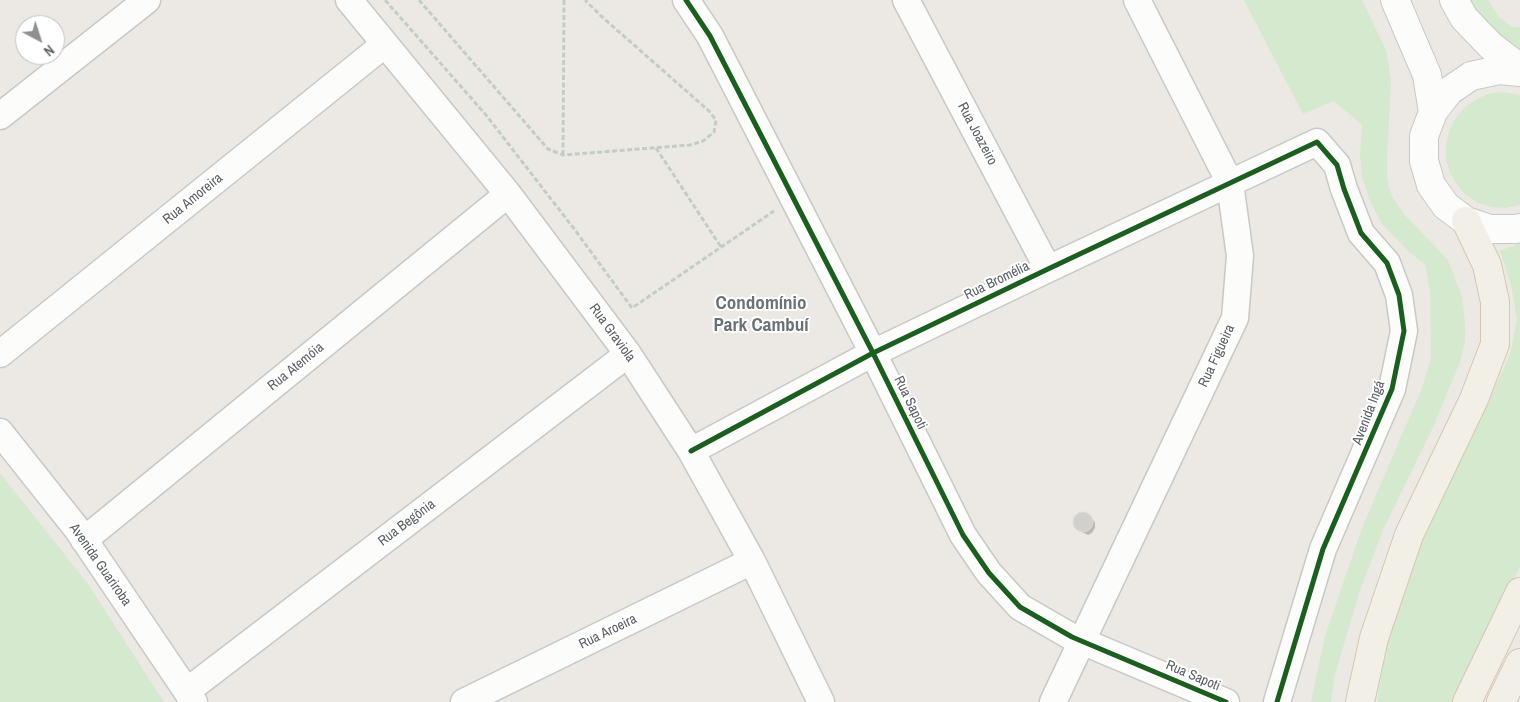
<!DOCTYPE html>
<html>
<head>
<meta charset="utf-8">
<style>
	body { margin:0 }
	#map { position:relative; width:1520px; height:702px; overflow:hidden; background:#ece9e4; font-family:"Archivo Narrow",sans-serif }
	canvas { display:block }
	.north { position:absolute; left:15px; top:15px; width:50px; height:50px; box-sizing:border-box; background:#fff; border:1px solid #bdbfc1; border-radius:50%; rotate:140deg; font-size:14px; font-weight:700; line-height:20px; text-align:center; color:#5a6064 }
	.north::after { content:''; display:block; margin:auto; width:18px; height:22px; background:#8d9091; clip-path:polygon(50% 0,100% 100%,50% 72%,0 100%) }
</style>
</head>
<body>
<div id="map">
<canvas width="1520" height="702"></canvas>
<div class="north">N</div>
</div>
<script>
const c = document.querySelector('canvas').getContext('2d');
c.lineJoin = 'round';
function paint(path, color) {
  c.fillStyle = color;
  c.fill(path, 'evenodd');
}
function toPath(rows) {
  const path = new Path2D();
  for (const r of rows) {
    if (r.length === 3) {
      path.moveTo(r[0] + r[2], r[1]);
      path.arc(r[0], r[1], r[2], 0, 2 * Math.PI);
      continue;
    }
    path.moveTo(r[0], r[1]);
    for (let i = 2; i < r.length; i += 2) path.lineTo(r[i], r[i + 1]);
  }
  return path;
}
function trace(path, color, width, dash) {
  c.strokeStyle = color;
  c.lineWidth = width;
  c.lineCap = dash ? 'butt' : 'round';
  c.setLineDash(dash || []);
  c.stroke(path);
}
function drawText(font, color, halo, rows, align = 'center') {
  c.font = font + ' "Archivo Narrow",sans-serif';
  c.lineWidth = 4;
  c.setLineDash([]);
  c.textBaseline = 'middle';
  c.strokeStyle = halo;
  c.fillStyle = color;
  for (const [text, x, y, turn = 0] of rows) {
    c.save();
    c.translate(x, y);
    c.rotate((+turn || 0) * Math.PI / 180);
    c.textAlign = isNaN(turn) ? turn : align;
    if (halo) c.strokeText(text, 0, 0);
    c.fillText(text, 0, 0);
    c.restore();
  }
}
const green = toPath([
	[1244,0,1362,0,1386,50,1391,80,1387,163,1387,177,1389,188,1393,198,1405,215,1448,260,1462,296,1465,322,1465,341,1460,362,1435,423,1383,530,1360,591,1335,674,1331,702,1311,702,1325,636,1362,528,1422,388,1431,358,1430,290,1425,265,1406,249,1382,224,1369,199,1362,177,1360,155,1362,125,1334,101,1303,114],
	[1467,0,1488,0,1499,17,1512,27,1520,27,1520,56,1472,8],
	[1502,92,1520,95,1520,205,1505,208,1492,207,1478,203,1466,195,1457,185,1450,173,1446,159,1446,145,1449,131,1455,119,1464,108,1475,100,1488,94],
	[1520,243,1520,566,1455,702,1377,702,1385,651,1414,553,1474,431,1510,355,1517,319,1511,285,1500,251],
	[0,473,88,584,164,702,0,702]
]);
const shadow = toPath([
	[1084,513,1089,516,1095,522,1095,528,1092,533,1088,535,1080,531,1076,528,1074,519,1078,514]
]);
const building = toPath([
	[1083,522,10]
]);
const path = toPath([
	[385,0,486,115,575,230,632,308,774,211],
	[419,0,548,149,563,155,690,145,703,141,714,132,716,120,708,110,601,16,585,0],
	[656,148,721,247],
	[563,155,564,0]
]);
const minor = toPath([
	[349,0,508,194,628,354,691,451,752,561,821,702],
	[686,0,710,36,873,353,963,535,989,573,1020,607,1072,637,1226,702],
	[906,0,1048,269],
	[0,116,147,0],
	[0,354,385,44],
	[0,432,77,529,194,702],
	[691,451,873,353,1048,269,1317,142,1337,165,1344,189,1361,233,1387,263,1399,295,1404,331,1392,389,1323,549,1277,702],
	[84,540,508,194],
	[187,691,628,354],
	[464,702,752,561],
	[1053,702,1235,318,1240,256,1230,183,1137,0]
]);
const secondary = toPath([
	[1395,0,1427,75,1433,112],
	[1454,0,1464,18,1491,46,1520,68],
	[1520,72,1499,70,1471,76,1449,91,1433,112,1424,136,1424,161,1431,185,1446,206,1466,221,1490,229,1516,229,1520,228]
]);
const primary = toPath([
	[1360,702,1374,638,1409,535,1474,399,1495,344,1495,302,1487,265,1466,221],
	[1467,702,1520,592],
	[1501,702,1520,663]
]);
const cycleway = toPath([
	[686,0,710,36,873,353,963,535,989,573,1020,607,1072,637,1226,702],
	[691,451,873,353,1048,269,1317,142,1337,165,1344,189,1361,233,1387,263,1399,295,1404,331,1392,389,1323,549,1277,702]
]);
const streetNames = [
	["Rua Joazeiro",977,134,62],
	["Rua Amoreira",193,199,-39],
	["Rua Bromélia",997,281,-26],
	["Rua Graviola",612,333,54],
	["Rua Figueira",1217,356,-65],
	["Rua Atemóia",296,367,-39],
	["Rua Sapoti",910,403,64],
	["Avenida Ingá",1369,413,-69],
	["Rua Begônia",407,523,-37],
	["Avenida Guariroba",100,565,55],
	["Rua Aroeira",608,632,-26],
	["Rua Sapoti",1193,676,23]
];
const districtNames = [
	["Condomínio",761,304],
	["Park Cambuí",761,326]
];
paint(green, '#d4e9cd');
paint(shadow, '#0003');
paint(building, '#d2d0cd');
trace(building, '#dbd8d4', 1);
trace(minor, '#c8c8c7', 29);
trace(secondary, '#c9c8c8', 30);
trace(primary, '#d6c7b0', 30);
trace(path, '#c4ccc7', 3, [5, 2.5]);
trace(minor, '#fcfcfb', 26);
trace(secondary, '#fcfcfb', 28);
trace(primary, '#f2efe7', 28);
trace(cycleway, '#1b5e20', 5);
drawText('14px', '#5a6064', '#fff', streetNames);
drawText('bold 19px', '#6b7276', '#fff', districtNames);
</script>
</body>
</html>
